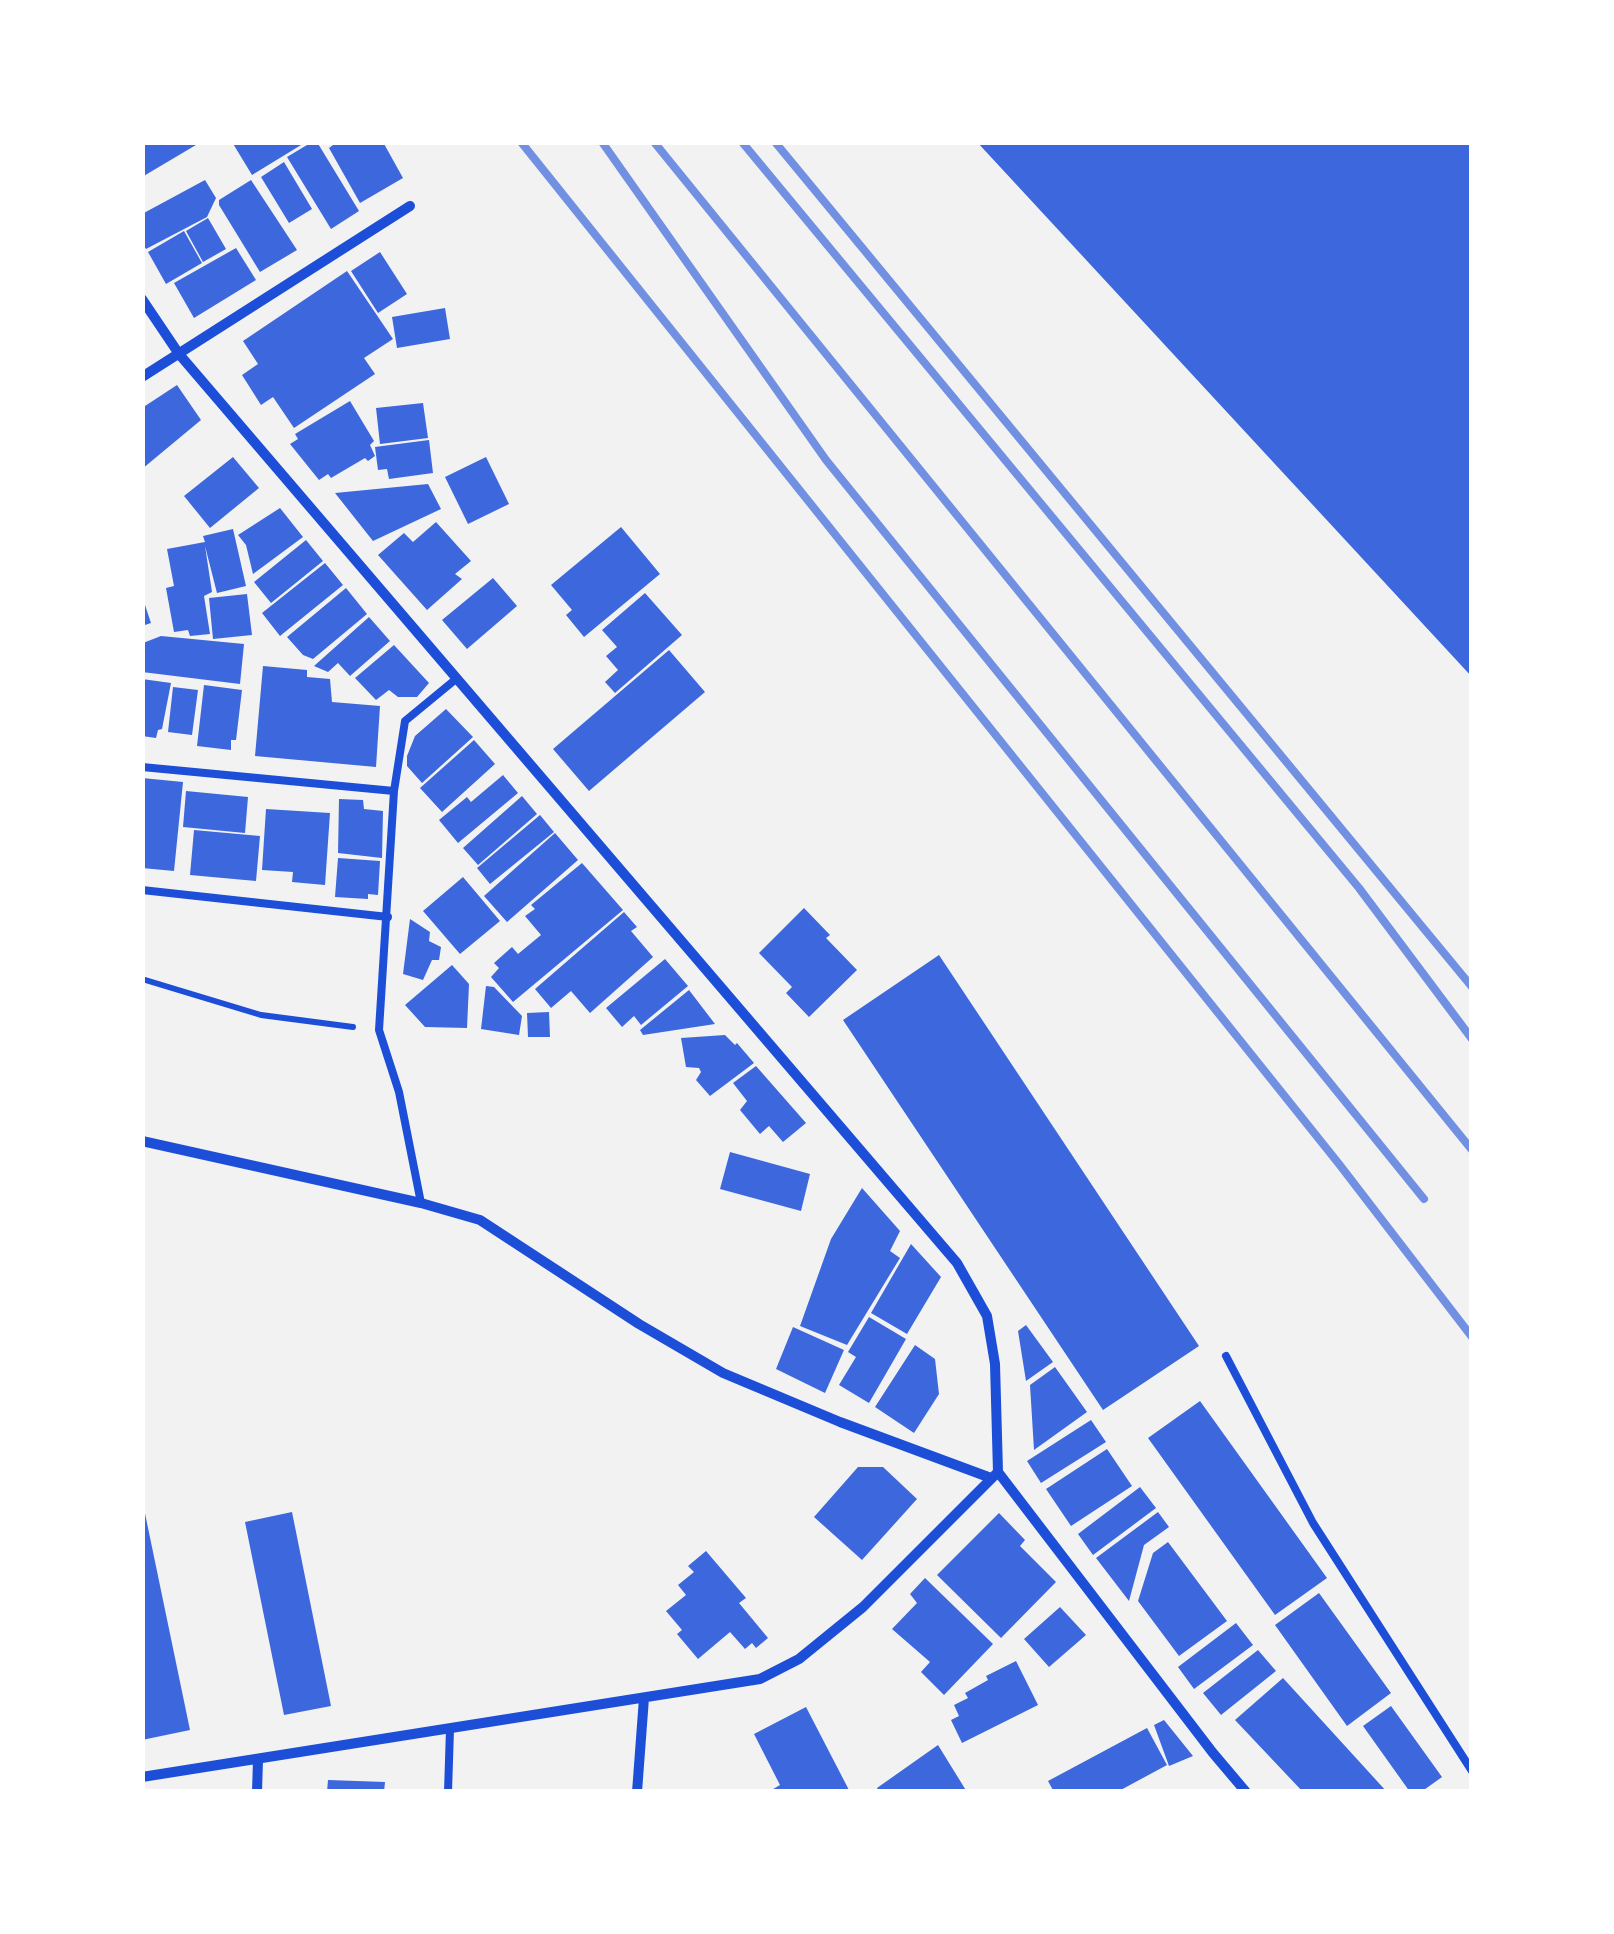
<!DOCTYPE html>
<html>
<head>
<meta charset="utf-8">
<style>
	body { margin:0 }
	#map { position:relative; width:1614px; height:1934px; overflow:hidden; background:#f2f2f2; font-family:"Noto Sans",sans-serif }
	canvas { display:block }
	.frame { position:absolute; inset:0; border:145px solid #fff; pointer-events:none }
</style>
</head>
<body>
<div id="map">
<canvas width="1614" height="1934"></canvas>
<div class="frame"></div>
</div>
<script>
const c = document.querySelector('canvas').getContext('2d');
c.lineJoin = 'round';
function paint(path, color) {
  c.fillStyle = color;
  c.fill(path, 'evenodd');
}
function toPath(rows) {
  const path = new Path2D();
  for (const r of rows) {
    path.moveTo(r[0], r[1]);
    for (let i = 2; i < r.length; i += 2) path.lineTo(r[i], r[i + 1]);
  }
  return path;
}
function trace(path, color, width, dash) {
  c.strokeStyle = color;
  c.lineWidth = width;
  c.lineCap = dash ? 'butt' : 'round';
  c.setLineDash(dash || []);
  c.stroke(path);
}
const building = toPath([
	[150,142,201,142,142,177,142,147],
	[232,142,306,142,252,175],
	[312,142,317,142,359,211,331,229,287,157],
	[337,142,383,142,403,178,360,203,329,148],
	[977,142,1472,142,1472,677],
	[284,162,312,209,289,223,261,177],
	[205,180,216,198,207,217,146,249,142,243,142,214],
	[251,180,297,250,260,272,219,205,219,200],
	[208,218,226,249,203,262,186,231],
	[184,231,202,263,166,284,148,252],
	[236,248,256,280,194,318,174,283],
	[380,252,407,294,378,313,351,271],
	[347,271,393,339,364,358,375,374,294,428,273,397,261,405,242,375,258,364,243,341],
	[445,308,450,339,397,348,392,317],
	[177,385,201,420,142,469,142,408],
	[350,401,374,441,370,445,375,456,368,461,365,458,331,478,328,474,319,480,290,444,298,439,295,434],
	[423,403,428,438,380,444,376,408],
	[429,440,433,473,389,479,387,469,378,470,375,447],
	[233,457,259,488,210,528,184,496],
	[486,457,509,504,468,524,445,477],
	[428,484,441,509,373,541,335,493],
	[280,508,303,537,253,574,246,545,238,535],
	[436,522,471,561,455,574,462,579,427,610,378,555,404,533,413,542],
	[621,527,660,574,584,637,566,615,572,610,551,585],
	[233,529,246,586,217,593,205,546,212,592,204,596,210,634,190,636,188,630,174,632,166,588,174,586,167,549,205,542,203,536],
	[306,540,323,561,271,603,254,582],
	[325,563,343,585,280,636,262,613],
	[493,578,517,606,467,649,442,620],
	[346,588,367,614,313,659,303,655,287,637],
	[645,593,682,635,615,693,605,682,618,670,606,656,617,647,602,630],
	[247,594,252,635,213,639,209,598],
	[142,596,151,623,142,626],
	[369,617,390,641,350,676,338,663,328,672,314,666],
	[161,636,244,644,240,684,142,672,143,643],
	[394,645,429,683,417,697,398,697,389,690,376,700,355,678],
	[669,650,705,692,589,791,553,749],
	[263,666,307,670,307,677,330,679,332,702,380,706,376,767,255,756],
	[142,679,171,683,162,729,158,730,156,738,142,736],
	[204,685,242,690,236,740,231,740,231,750,197,746],
	[173,687,198,690,192,735,168,732],
	[446,709,473,737,422,783,407,766,407,756,415,736],
	[474,740,495,764,442,812,420,788],
	[503,775,518,793,458,843,439,820,467,797,471,802],
	[142,778,183,782,174,871,142,868],
	[186,791,248,797,245,833,183,827],
	[522,796,537,814,478,865,463,848],
	[339,799,363,800,364,809,383,811,382,858,338,853],
	[266,809,330,813,325,885,292,882,293,872,262,870],
	[540,815,554,832,490,884,477,868],
	[194,830,260,836,256,881,190,875],
	[555,833,578,860,507,922,484,896],
	[338,858,380,861,378,895,368,894,368,899,335,897],
	[582,863,623,910,513,1002,491,977,499,968,494,963,512,947,518,954,541,935,525,916,535,909,531,905],
	[463,877,500,921,460,954,423,911],
	[804,908,830,935,826,938,857,970,809,1017,786,993,792,987,759,953],
	[624,912,637,927,631,931,653,957,590,1013,571,991,551,1008,535,989],
	[410,919,430,932,429,941,441,947,439,960,432,960,423,980,403,974],
	[939,955,1199,1346,1103,1410,843,1020],
	[665,959,688,986,641,1025,634,1016,622,1027,606,1008],
	[452,965,469,984,467,1028,425,1027,405,1005],
	[486,986,494,987,522,1016,519,1035,481,1029],
	[689,990,715,1024,643,1035,640,1030],
	[549,1012,550,1037,528,1037,527,1013],
	[725,1035,735,1045,737,1043,754,1063,710,1096,696,1080,701,1072,699,1068,686,1067,681,1038],
	[756,1066,806,1123,783,1142,769,1126,760,1134,740,1110,747,1101,733,1083],
	[730,1152,810,1174,801,1211,720,1189],
	[862,1188,900,1231,890,1251,900,1258,847,1345,800,1326,831,1239],
	[911,1244,941,1277,907,1334,871,1313],
	[869,1317,906,1339,869,1403,839,1385,856,1357,848,1352],
	[1026,1325,1053,1362,1026,1381,1018,1331],
	[793,1327,844,1350,825,1393,776,1369],
	[915,1345,935,1359,939,1394,914,1433,875,1407],
	[1055,1367,1087,1412,1034,1450,1030,1385],
	[1200,1401,1327,1578,1275,1615,1148,1438],
	[1091,1420,1106,1442,1041,1483,1027,1461],
	[1107,1449,1132,1486,1071,1526,1046,1489],
	[858,1467,883,1467,917,1499,862,1560,814,1517],
	[1140,1487,1156,1508,1093,1555,1078,1534],
	[142,1499,190,1730,142,1740],
	[292,1512,331,1706,284,1715,245,1522],
	[1158,1512,1169,1527,1144,1545,1129,1601,1096,1558],
	[999,1513,1025,1540,1020,1546,1056,1582,1001,1638,937,1575],
	[1168,1542,1227,1621,1179,1656,1138,1601,1153,1553],
	[706,1551,746,1598,739,1603,768,1638,756,1648,752,1643,745,1649,730,1632,698,1659,677,1634,682,1630,666,1611,686,1595,678,1585,694,1572,688,1566],
	[925,1578,993,1644,944,1695,921,1672,930,1662,892,1629,917,1603,910,1594],
	[1319,1593,1391,1693,1347,1726,1275,1625],
	[1060,1607,1086,1635,1049,1667,1024,1639],
	[1236,1623,1253,1645,1194,1689,1178,1667],
	[1258,1650,1276,1671,1221,1715,1203,1693],
	[1016,1661,1038,1705,962,1743,951,1720,959,1716,954,1705,968,1698,965,1693,988,1680,986,1676],
	[1283,1678,1387,1792,1303,1792,1235,1720],
	[1391,1706,1442,1777,1421,1792,1410,1792,1363,1726],
	[806,1707,850,1792,768,1792,780,1785,754,1734],
	[1164,1720,1193,1756,1169,1766,1154,1725],
	[1147,1728,1167,1765,1117,1792,1101,1789,1054,1792,1048,1781],
	[938,1745,967,1792,879,1792,877,1788],
	[328,1780,385,1782,384,1792,327,1792]
]);
const path = toPath([
	[142,979,261,1015,353,1027]
]);
const service = toPath([
	[142,767,394,791],
	[142,890,388,917],
	[421,1203,399,1092,379,1030,394,791,405,721,456,679],
	[1226,1356,1313,1523,1472,1771],
	[448,1792,450,1729]
]);
const minor = toPath([
	[142,299,179,354,957,1263,987,1316,995,1364,998,1472,1213,1753,1246,1792],
	[142,377,410,206],
	[142,1141,421,1203,480,1220,639,1324,723,1373,840,1422,991,1478],
	[142,1777,760,1679,799,1659,863,1607,998,1472],
	[257,1792,258,1760],
	[637,1792,644,1698]
]);
const rail = toPath([
	[521,142,1339,1164,1472,1337],
	[602,142,826,460,1424,1199],
	[654,142,1472,1150],
	[742,142,1359,888,1472,1039],
	[775,142,1472,987]
]);
paint(building, '#3d67dc');
trace(path, '#1d4ed8', 6);
trace(service, '#1d4ed8', 8);
trace(minor, '#1d4ed8', 10);
trace(rail, '#7290e2', 8);
</script>
</body>
</html>
